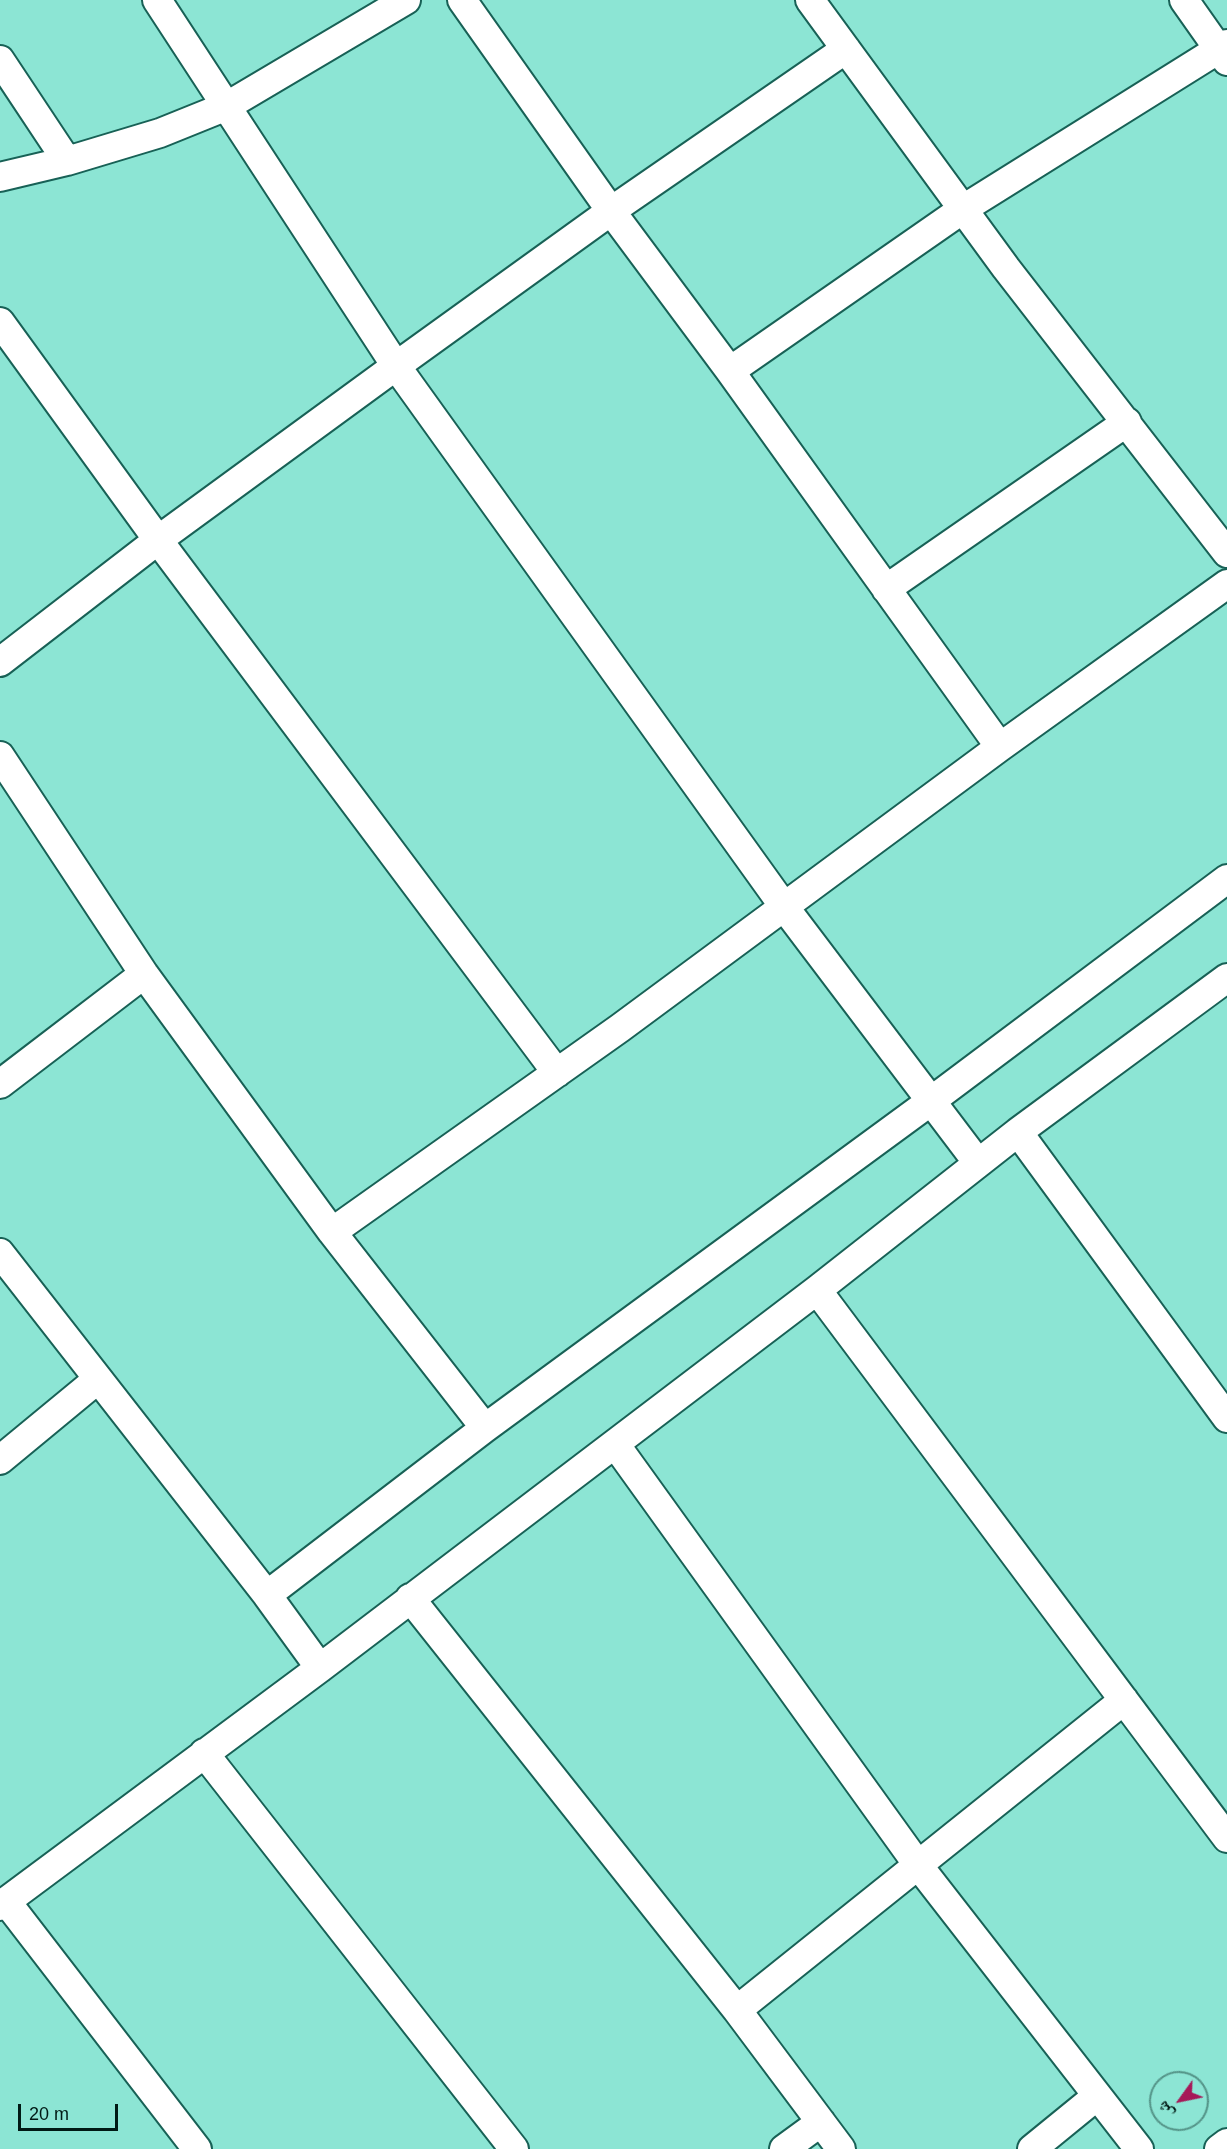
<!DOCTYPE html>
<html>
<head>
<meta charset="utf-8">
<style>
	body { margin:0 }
	#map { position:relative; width:1227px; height:2149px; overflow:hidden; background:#8ce5d4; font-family:Arial,"Noto Naskh Arabic",sans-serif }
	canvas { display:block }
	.north { position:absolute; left:1149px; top:2071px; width:60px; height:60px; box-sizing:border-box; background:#8ce5d4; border:2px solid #549488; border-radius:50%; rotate:237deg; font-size:16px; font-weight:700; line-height:24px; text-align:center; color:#001a15 }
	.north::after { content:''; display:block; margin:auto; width:21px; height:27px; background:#a61858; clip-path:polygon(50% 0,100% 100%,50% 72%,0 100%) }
	.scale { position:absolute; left:18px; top:2104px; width:100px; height:27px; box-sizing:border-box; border:3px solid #001a15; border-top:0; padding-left:8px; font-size:18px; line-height:21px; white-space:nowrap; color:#001a15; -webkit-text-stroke:4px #8ce5d4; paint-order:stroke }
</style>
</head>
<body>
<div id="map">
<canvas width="1227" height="2149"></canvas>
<div class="north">ش</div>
<div class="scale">20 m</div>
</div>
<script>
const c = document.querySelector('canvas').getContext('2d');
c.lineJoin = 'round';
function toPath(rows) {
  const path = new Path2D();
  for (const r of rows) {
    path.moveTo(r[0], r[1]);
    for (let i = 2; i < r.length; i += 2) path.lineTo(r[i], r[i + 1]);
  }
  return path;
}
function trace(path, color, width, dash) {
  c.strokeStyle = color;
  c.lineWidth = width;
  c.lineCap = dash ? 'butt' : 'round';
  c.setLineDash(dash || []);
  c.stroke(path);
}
const street = toPath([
	[157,0,396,366,785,908,978,1163],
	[462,0,611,211,730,371,1000,747],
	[810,0,1006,268,1227,553],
	[1184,0,1227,61],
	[0,60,67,161],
	[0,177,67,161,160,133,227,106,406,0],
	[0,322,158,540,557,1073],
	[730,371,963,209,1227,44],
	[886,589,1127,422],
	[0,662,158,540,396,366,611,211,846,49],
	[0,756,144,974,332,1232,485,1428],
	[0,1084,144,974],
	[1018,1132,1227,1418],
	[332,1232,620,1028,1000,747,1227,584],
	[0,1253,267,1595,320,1668],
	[817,1290,1227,1838],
	[615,1444,918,1865,1139,2149],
	[0,1460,98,1379],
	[267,1595,485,1428,931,1101,1227,879],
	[410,1598,737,2010,841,2149],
	[204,1753,514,2149],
	[6,1901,197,2149],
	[0,1906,320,1668,817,1290,1018,1132,1227,978],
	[737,2010,1124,1700],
	[784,2149,821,2122],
	[1032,2149,1097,2096],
	[1219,2149,1227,2143]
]);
trace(street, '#186156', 32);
trace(street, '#fff', 28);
</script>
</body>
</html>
